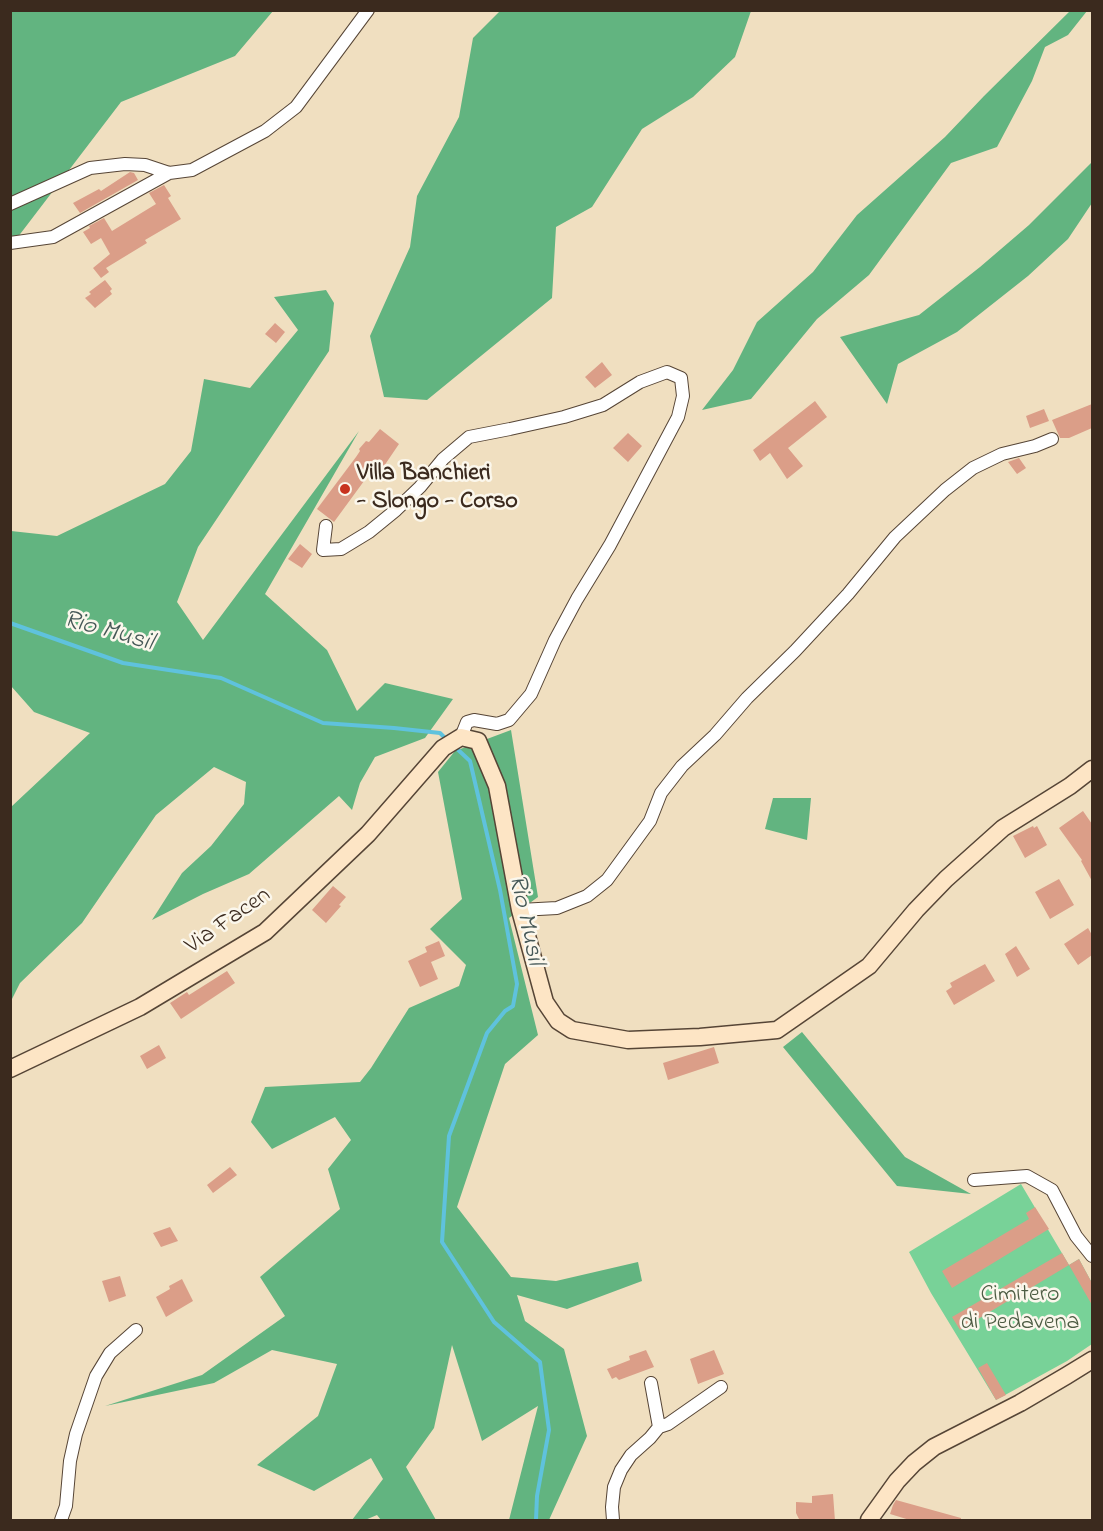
<!DOCTYPE html>
<html>
<head>
<meta charset="utf-8">
<style>
	body { margin:0 }
	#map { position:relative; width:1103px; height:1531px; overflow:hidden; background:#f0dfc0; font-family:"Indie Flower",sans-serif }
	canvas { display:block }
	.frame { position:absolute; inset:0; border:12px solid #3b2a1e; pointer-events:none }
</style>
</head>
<body>
<div id="map">
<canvas width="1103" height="1531"></canvas>
<div class="frame"></div>
</div>
<script>
const c = document.querySelector('canvas').getContext('2d');
c.lineJoin = 'round';
function paint(path, color) {
  c.fillStyle = color;
  c.fill(path, 'evenodd');
}
function toPath(rows) {
  const path = new Path2D();
  for (const r of rows) {
    path.moveTo(r[0], r[1]);
    for (let i = 2; i < r.length; i += 2) path.lineTo(r[i], r[i + 1]);
  }
  return path;
}
function trace(path, color, width, dash) {
  c.strokeStyle = color;
  c.lineWidth = width;
  c.lineCap = dash ? 'butt' : 'round';
  c.setLineDash(dash || []);
  c.stroke(path);
}
function drawText(font, color, halo, rows, align = 'center') {
  c.font = font + ' "Indie Flower",sans-serif';
  c.lineWidth = 5;
  c.setLineDash([]);
  c.textBaseline = 'middle';
  c.strokeStyle = halo;
  c.fillStyle = color;
  for (const [text, x, y, turn = 0] of rows) {
    c.save();
    c.translate(x, y);
    c.rotate((+turn || 0) * Math.PI / 180);
    c.textAlign = isNaN(turn) ? turn : align;
    if (halo) c.strokeText(text, 0, 0);
    c.fillText(text, 0, 0);
    c.restore();
  }
}
const green = toPath([
	[1021,1184,1069,1265,1079,1259,1092,1283,1092,1344,1067,1361,996,1400,931,1293,909,1252]
]);
const forest = toPath([
	[1071,10,1087,11,1068,35,1045,47,1032,81,997,147,951,163,869,275,817,319,751,399,702,410,733,370,757,322,813,272,857,215,945,137,984,96],
	[11,11,273,11,235,56,121,102,11,246],
	[500,11,751,11,735,57,693,97,642,129,592,207,556,227,552,298,427,400,384,397,370,336,410,247,417,196,459,117,473,38],
	[1092,162,1092,203,1068,239,1028,276,957,332,898,364,887,404,840,337,919,315,980,267,1029,225],
	[326,290,334,303,329,351,198,547,177,602,203,640,359,431,265,594,327,650,357,711,385,683,453,699,425,738,375,757,360,783,352,810,339,796,249,874,203,894,152,920,182,873,211,846,244,804,246,782,214,767,156,815,82,923,20,983,11,1001,11,807,90,733,34,712,11,686,11,531,57,536,165,484,191,451,204,379,250,388,298,330,274,297],
	[511,730,538,897,509,918,538,1035,505,1064,457,1207,511,1277,556,1281,638,1262,642,1281,567,1309,517,1295,525,1321,564,1349,587,1436,549,1520,509,1520,538,1406,482,1441,452,1345,434,1428,406,1467,436,1520,381,1520,377,1515,365,1520,352,1520,383,1479,371,1458,314,1491,257,1465,318,1416,337,1364,272,1350,214,1383,105,1406,202,1375,285,1316,260,1277,340,1209,328,1169,351,1140,335,1117,272,1149,251,1122,265,1087,360,1082,371,1068,409,1008,459,986,466,965,430,929,462,899,438,772,455,751],
	[773,798,811,798,807,840,765,829],
	[802,1032,905,1157,971,1194,897,1186,783,1047]
]);
const stream = toPath([
	[10,623,123,663,221,678,323,723,394,728,440,733,448,741],
	[454,746,470,761,500,890,517,984,513,1006,505,1011,487,1033,449,1136,442,1242,494,1322,540,1362,549,1430,537,1496,536,1520]
]);
const building = toPath([
	[130,172,134,173,138,180,80,213,73,203,99,189,101,191],
	[164,185,171,196,168,198,181,219,145,240,147,243,106,268,109,272,101,278,93,268,110,254,101,238,91,244,83,232,90,228,89,226,104,218,112,231,156,204,149,193],
	[105,280,112,289,110,291,112,294,95,308,85,298,91,294,89,292],
	[275,323,285,332,276,343,265,334],
	[602,362,612,375,595,388,585,377],
	[815,401,827,417,788,448,803,466,787,479,770,453,760,461,753,450],
	[1092,404,1092,428,1069,438,1060,438,1052,420],
	[1044,409,1049,421,1030,428,1026,416],
	[380,429,399,444,382,469,375,466,334,522,317,509,356,457,360,451,359,449,366,441,369,442],
	[628,433,642,446,628,462,613,448],
	[1019,458,1026,468,1017,474,1008,462],
	[300,544,312,554,302,568,288,559],
	[1083,811,1092,824,1092,881,1081,861,1082,860,1059,828],
	[1033,826,1034,828,1037,826,1047,845,1025,858,1013,836],
	[1059,879,1074,905,1050,919,1035,892],
	[333,886,346,897,339,905,341,906,326,923,312,910],
	[1088,928,1092,935,1092,955,1078,965,1064,944],
	[439,941,445,956,431,962,438,979,420,987,408,961,427,952,425,947],
	[1016,946,1030,969,1017,977,1005,954],
	[985,964,995,981,954,1005,946,991,952,987,950,983],
	[227,971,235,983,181,1019,170,1003,187,992,189,995],
	[159,1045,166,1058,147,1069,140,1056],
	[714,1047,719,1063,668,1080,663,1063],
	[230,1167,237,1175,213,1193,207,1185],
	[1035,1207,1049,1229,952,1288,942,1271,1029,1219,1026,1213],
	[170,1227,178,1241,161,1247,153,1233],
	[1062,1253,1069,1265,1024,1292,1026,1295,1013,1302,1011,1299,960,1330,952,1317],
	[1079,1259,1092,1283,1092,1305,1069,1265],
	[120,1276,126,1296,109,1302,102,1281],
	[182,1279,193,1301,166,1317,156,1297,170,1289,169,1286],
	[646,1350,654,1367,619,1380,616,1377,612,1379,607,1369,630,1360,629,1356],
	[714,1350,724,1374,698,1384,690,1359],
	[987,1363,1006,1395,996,1400,978,1368],
	[833,1494,835,1521,799,1519,796,1513,796,1502,812,1503,812,1496],
	[896,1500,961,1518,961,1521,913,1521,890,1514,893,1505]
]);
const street = toPath([
	[10,204,90,168,125,164,145,165,169,173,192,170,265,131,296,107,368,10],
	[10,243,53,237,169,173],
	[326,526,323,550,341,549,369,532,396,510,420,487,443,459,469,437,510,429,564,417,603,405,640,382,667,372,681,378,683,396,678,417,610,545,577,599,555,640,531,694,509,720,497,724,474,720,467,722,461,737],
	[520,910,557,908,587,896,607,880,650,821,661,793,682,766,715,735,747,698,795,651,848,594,895,537,945,490,973,468,1002,454,1035,446,1052,439],
	[974,1180,1027,1176,1052,1190,1076,1236,1092,1256],
	[651,1383,659,1427],
	[61,1520,66,1506,70,1461,76,1434,96,1376,110,1353,136,1330],
	[613,1520,612,1507,614,1487,621,1470,631,1455,650,1438,659,1427,668,1424,721,1387]
]);
const secondary = toPath([
	[10,1069,140,1007,265,932,368,834,443,748,461,737,478,741,497,786,520,910,545,1002,558,1021,572,1030,628,1040,700,1037,777,1030,869,966,916,910,946,879,1003,828,1070,786,1092,769],
	[869,1520,897,1481,914,1463,934,1447,1020,1403,1066,1376,1092,1360]
]);
const markers = [
	[345,489,6,"#c8321e"]
];
const poiNames = [
	["Villa Banchieri",357,475],
	["- Slongo - Corso",357,503]
];
const streetNames = [
	["Via Facen",229,922,-35]
];
const parkNames = [
	["Cimitero",1020,1296],
	["di Pedavena",1020,1324]
];
const waterNames = [
	["Rio Musil",108,633,16],
	["Rio Musil",524,920,78]
];
paint(green, '#78d298');
paint(forest, '#62b480');
trace(stream, '#5fc2dd', 4);
paint(building, '#db9e88');
trace(street, '#564536', 14);
trace(secondary, '#564536', 19);
trace(street, '#fff', 12);
trace(secondary, '#fde5c5', 16);
for (const [x, y, r, color] of markers) {
  const dot = new Path2D();
  dot.arc(x, y, r, 0, 2 * Math.PI);
  c.fillStyle = color;
  c.fill(dot);
  trace(dot, '#fbf7ec', 2);
}
drawText('bold 24px', '#3b2a1e', '#fbf7ec', poiNames, 'left');
drawText('24px', '#3b2a1e', '#fbf7ec', streetNames);
drawText('24px', '#4d5c43', '#fbf7ec', parkNames);
drawText('italic 26px', '#465857', '#fbf7ec', waterNames);
</script>
</body>
</html>
